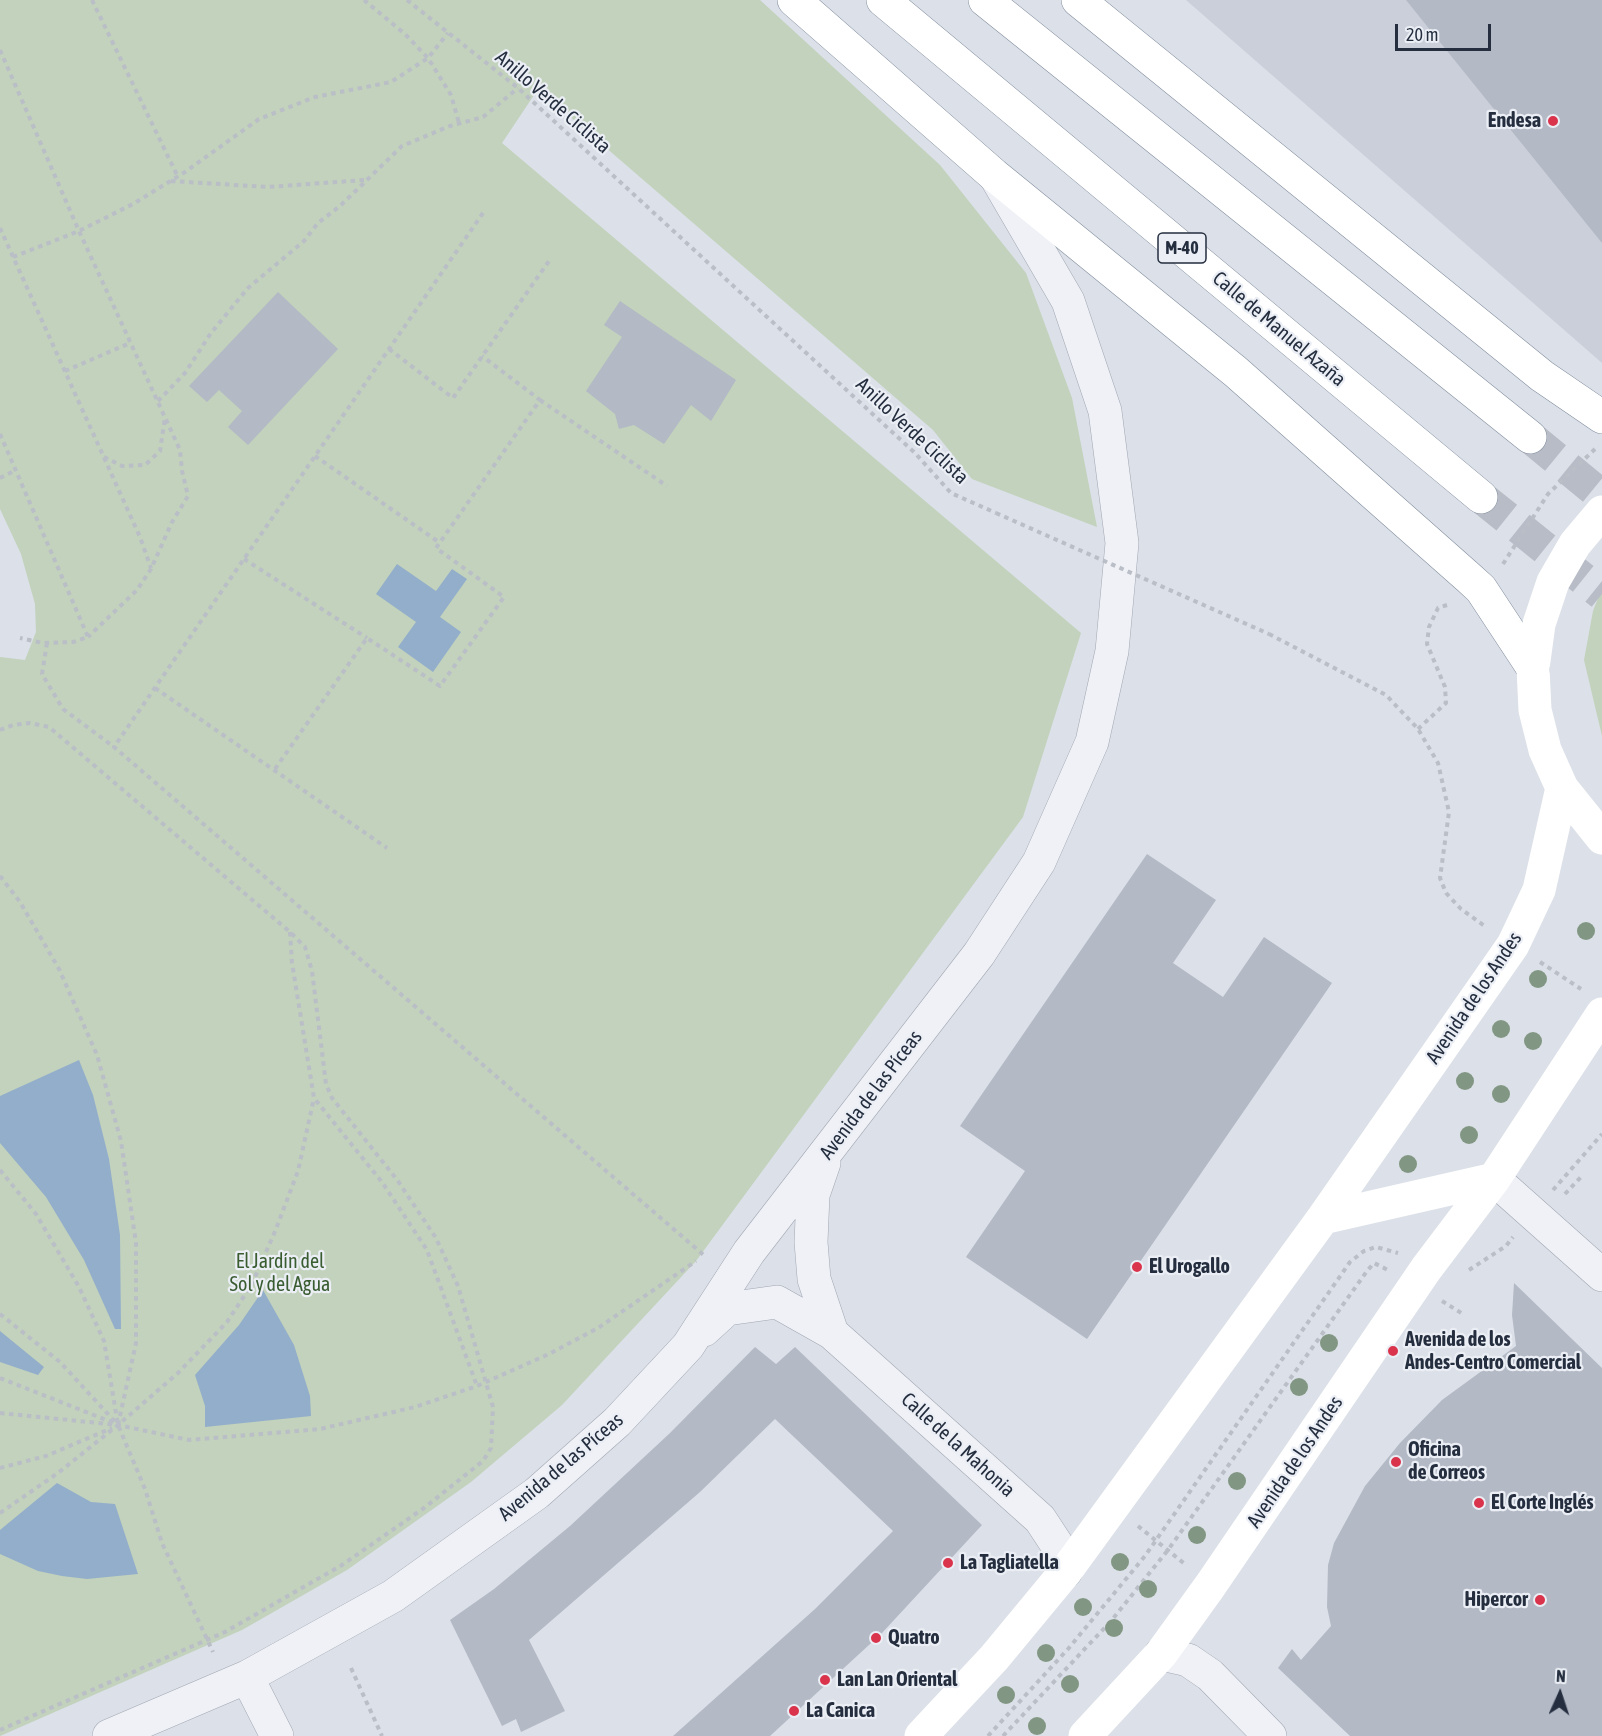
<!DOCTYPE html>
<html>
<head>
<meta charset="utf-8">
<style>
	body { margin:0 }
	#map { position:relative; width:1602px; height:1736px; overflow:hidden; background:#dce0e8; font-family:"Asap Condensed",sans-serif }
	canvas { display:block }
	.north { position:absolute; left:1530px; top:1664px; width:60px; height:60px; -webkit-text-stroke:4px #ebeff5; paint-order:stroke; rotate:3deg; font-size:16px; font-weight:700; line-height:24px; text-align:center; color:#242e3f }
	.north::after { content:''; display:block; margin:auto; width:21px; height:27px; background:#242e3f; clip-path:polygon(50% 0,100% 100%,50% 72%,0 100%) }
	.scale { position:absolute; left:1395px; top:24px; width:96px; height:27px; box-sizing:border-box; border:3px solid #242e3f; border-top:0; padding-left:8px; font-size:18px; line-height:21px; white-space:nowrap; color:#242e3f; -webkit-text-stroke:4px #ebeff5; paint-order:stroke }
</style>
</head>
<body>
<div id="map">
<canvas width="1602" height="1736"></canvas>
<div class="north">N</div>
<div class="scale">20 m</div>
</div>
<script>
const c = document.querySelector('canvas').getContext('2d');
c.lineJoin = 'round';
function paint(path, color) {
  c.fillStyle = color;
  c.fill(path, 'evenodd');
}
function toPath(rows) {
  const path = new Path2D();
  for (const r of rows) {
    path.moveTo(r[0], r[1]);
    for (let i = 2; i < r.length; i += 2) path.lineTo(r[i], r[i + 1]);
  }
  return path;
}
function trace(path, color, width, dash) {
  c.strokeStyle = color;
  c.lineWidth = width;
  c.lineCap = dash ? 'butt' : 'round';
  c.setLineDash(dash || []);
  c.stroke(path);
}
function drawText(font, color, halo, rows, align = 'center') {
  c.font = font + ' "Asap Condensed",sans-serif';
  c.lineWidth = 4.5;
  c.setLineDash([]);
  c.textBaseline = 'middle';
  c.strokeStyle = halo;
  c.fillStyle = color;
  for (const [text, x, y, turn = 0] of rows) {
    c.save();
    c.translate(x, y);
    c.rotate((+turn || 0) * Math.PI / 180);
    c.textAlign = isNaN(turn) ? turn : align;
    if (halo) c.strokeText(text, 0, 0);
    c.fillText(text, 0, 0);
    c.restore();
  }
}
const built = toPath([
	[1186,0,1602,0,1602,363]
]);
const green = toPath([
	[0,0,760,0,940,165,1026,273,1072,398,1097,527,972,479,933,430,538,89,502,143,1081,633,1023,817,696,1261,562,1405,471,1482,347,1570,242,1630,0,1736,0,657,25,660,36,632,35,604,21,554,0,509],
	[1602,588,1602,736,1584,660,1593,611]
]);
const water = toPath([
	[397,564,436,591,452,569,467,579,440,617,461,632,433,672,398,647,416,622,376,594],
	[79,1060,93,1095,109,1159,120,1235,121,1329,115,1329,84,1260,46,1197,0,1143,0,1096],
	[263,1290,294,1345,310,1396,311,1416,205,1427,205,1406,195,1375,239,1325],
	[0,1331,44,1367,38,1375,0,1362],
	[57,1483,91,1502,115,1504,138,1574,87,1579,62,1576,38,1571,0,1554,0,1530]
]);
const building = toPath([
	[1406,0,1602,0,1602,243],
	[278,292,338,349,248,445,228,427,242,411,219,390,207,402,189,386],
	[620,301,736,380,711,421,691,405,664,444,634,425,619,429,615,414,586,391,622,337,604,325],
	[1147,854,1216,900,1173,963,1223,997,1264,937,1332,983,1087,1339,966,1257,1025,1171,960,1126],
	[1514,1283,1602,1368,1602,1736,1350,1736,1278,1668,1292,1649,1301,1660,1331,1626,1327,1607,1328,1565,1334,1543,1365,1486,1400,1443,1442,1400,1516,1346,1512,1315],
	[755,1347,776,1364,795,1347,982,1525,882,1633,770,1736,673,1736,815,1609,893,1531,775,1419,700,1492,529,1640,565,1711,521,1732,516,1719,502,1726,450,1620,494,1589,570,1526,670,1433]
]);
const motorwayTunnel = toPath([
	[1530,437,1602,496],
	[1481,497,1602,594]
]);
const path = toPath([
	[92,0,178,177],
	[364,0,405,34,428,58,451,95,459,123],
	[407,0,518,88,915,453,951,493,996,513],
	[0,50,79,231,180,450,182,471,188,496,172,522,151,569,137,590,88,637],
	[171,181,268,187,364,180],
	[483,213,114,747,706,1257],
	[0,228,140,537,151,568],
	[13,257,79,231,133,204,185,172,259,119,315,97,391,82,428,58,448,33],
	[389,349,453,398,549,261],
	[65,371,130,343],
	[540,400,667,486],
	[158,401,185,373,211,333,248,288,304,241,318,223,340,206,402,146,450,126,483,117,518,88],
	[0,434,88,637,73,642,43,643,20,638],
	[315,456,440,543],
	[104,457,122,466,145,465,160,451,165,417],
	[0,478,16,470],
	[244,559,367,638],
	[1503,564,1548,494,1595,449],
	[1269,634,1386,695,1418,729,1438,763,1449,812,1440,878,1446,893,1461,909,1486,927],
	[47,643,42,674,63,709,114,747],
	[155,688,387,848],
	[1418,729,1446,703,1445,687,1427,644,1429,627,1438,608,1450,604],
	[0,730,13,725,30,723,49,727,290,932,305,947,312,971,326,1084,332,1098,398,1181,436,1238,458,1286,493,1407,491,1448,483,1461,424,1508,342,1565,225,1632,0,1730],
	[275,769,367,638,440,686,504,597,436,548,540,400,482,356],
	[0,876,20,902,59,969,97,1055,121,1141,136,1243,136,1343,118,1425],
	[290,932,292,963,314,1098,382,1182,427,1250,477,1386],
	[1540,962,1581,989],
	[0,1170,36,1214,79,1287,104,1341,118,1425,145,1489,162,1543,213,1652],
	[1553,1190,1602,1134],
	[1565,1194,1581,1177],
	[1469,1270,1506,1246,1513,1237],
	[1442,1301,1463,1314],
	[0,1314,60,1362,117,1424],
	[0,1378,114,1423],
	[0,1413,118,1425,189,1440,320,1429,415,1407,477,1386,549,1354,598,1328,696,1261],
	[0,1468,46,1456,112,1428],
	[0,1513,58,1473,118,1425,178,1373,227,1322,252,1284,276,1229,298,1171,314,1098],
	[1138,1526,1186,1565],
	[351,1668,382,1736],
	[988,1736,1068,1649,1145,1556,1350,1262,1364,1251,1376,1247,1398,1253],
	[1003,1736,1111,1621,1168,1550,1367,1271,1374,1263,1388,1270]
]);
const minor = toPath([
	[824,1163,813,1195,811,1242,814,1279,832,1333,1040,1519,1061,1551,1066,1571],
	[1494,1179,1602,1275],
	[704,1330,727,1309,777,1302,832,1333],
	[1161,1654,1188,1660,1210,1675,1270,1736],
	[247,1677,277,1736],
	[109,1736,247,1677,393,1596,537,1493,617,1422,688,1346,749,1252,979,954,1039,862,1092,742,1112,651,1122,543,1105,411,1068,301,997,179]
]);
const secondary = toPath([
	[1602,512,1575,544,1553,582,1539,624,1533,668,1535,710,1545,750,1562,788,1602,838],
	[1323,1218,1494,1179],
	[921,1736,994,1658,1066,1571,1323,1218,1513,945,1539,890,1562,788],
	[1085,1736,1161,1654,1210,1586,1426,1269,1494,1179,1602,1014]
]);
const motorway = toPath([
	[794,0,994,175,1236,372,1469,578,1481,589,1533,668],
	[883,0,1481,497],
	[985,0,1530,437],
	[1078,0,1542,376,1602,417]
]);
const pathBridge = toPath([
	[996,513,1269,634]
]);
const trees = [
	[1586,931],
	[1538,979],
	[1501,1029],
	[1533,1041],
	[1465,1081],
	[1501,1094],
	[1469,1135],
	[1408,1164],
	[1329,1343],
	[1299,1387],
	[1237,1481],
	[1197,1535],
	[1120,1562],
	[1148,1589],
	[1083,1607],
	[1114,1628],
	[1046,1653],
	[1070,1684],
	[1006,1695],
	[1037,1726]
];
const markers = [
	[1553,121,6,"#da344d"],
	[1137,1267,6,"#da344d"],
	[1393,1351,6,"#da344d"],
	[1396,1462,6,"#da344d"],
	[1479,1503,6,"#da344d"],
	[948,1563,6,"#da344d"],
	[1540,1600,6,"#da344d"],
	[876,1638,6,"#da344d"],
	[825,1680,6,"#da344d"],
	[794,1711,6,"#da344d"]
];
const shields = [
	[1182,248,48]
];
const shieldNames = [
	["M-40",1182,248]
];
const streetNames = [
	["Anillo Verde Ciclista",553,102,41],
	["Calle de Manuel Azaña",1279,329,40],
	["Anillo Verde Ciclista",912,431,43],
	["Avenida de los Andes",1474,998,-56],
	["Avenida de las Píceas",871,1095,-53],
	["Calle de la Mahonia",958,1445,42],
	["Avenida de los Andes",1295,1462,-56],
	["Avenida de las Píceas",561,1467,-40]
];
const poiNames = [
	["Endesa",1541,121,"right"],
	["El Urogallo",1149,1267],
	["Avenida de los",1405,1340],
	["Andes-Centro Comercial",1405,1363],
	["Oficina",1408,1450],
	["de Correos",1408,1473],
	["El Corte Inglés",1491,1503],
	["La Tagliatella",960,1563],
	["Hipercor",1528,1600,"right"],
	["Quatro",888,1638],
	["Lan Lan Oriental",837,1680],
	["La Canica",806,1711]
];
const parkNames = [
	["El Jardín del",280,1262],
	["Sol y del Agua",280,1285]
];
paint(built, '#cacfda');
paint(green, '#c2d2bc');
paint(water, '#93aecb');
paint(building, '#b3b9c5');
trace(motorwayTunnel, '#b7bcc6', 33, [33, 16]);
trace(minor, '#a1a7b2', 34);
trace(motorway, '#828e9f', 34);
trace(path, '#babec6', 4, [4.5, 4.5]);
trace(minor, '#eff1f6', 33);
trace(secondary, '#fff', 33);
trace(motorway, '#fff', 33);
trace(pathBridge, '#babec6', 4, [4.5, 4.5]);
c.fillStyle = '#829783';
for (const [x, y] of trees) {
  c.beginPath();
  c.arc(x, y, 9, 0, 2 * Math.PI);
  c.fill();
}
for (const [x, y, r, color] of markers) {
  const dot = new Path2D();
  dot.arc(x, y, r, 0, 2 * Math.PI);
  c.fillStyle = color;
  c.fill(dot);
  trace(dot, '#ebeff5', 2);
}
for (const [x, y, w] of shields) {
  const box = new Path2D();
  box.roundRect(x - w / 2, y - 15, w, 30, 4.5);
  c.fillStyle = '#ebeff5';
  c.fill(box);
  trace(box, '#242e3f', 1.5);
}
drawText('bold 18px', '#242e3f', null, shieldNames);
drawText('20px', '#242e3f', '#ebeff5', streetNames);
drawText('bold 20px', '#242e3f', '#ebeff5', poiNames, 'left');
drawText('20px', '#395c30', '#ebeff5', parkNames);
</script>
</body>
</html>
